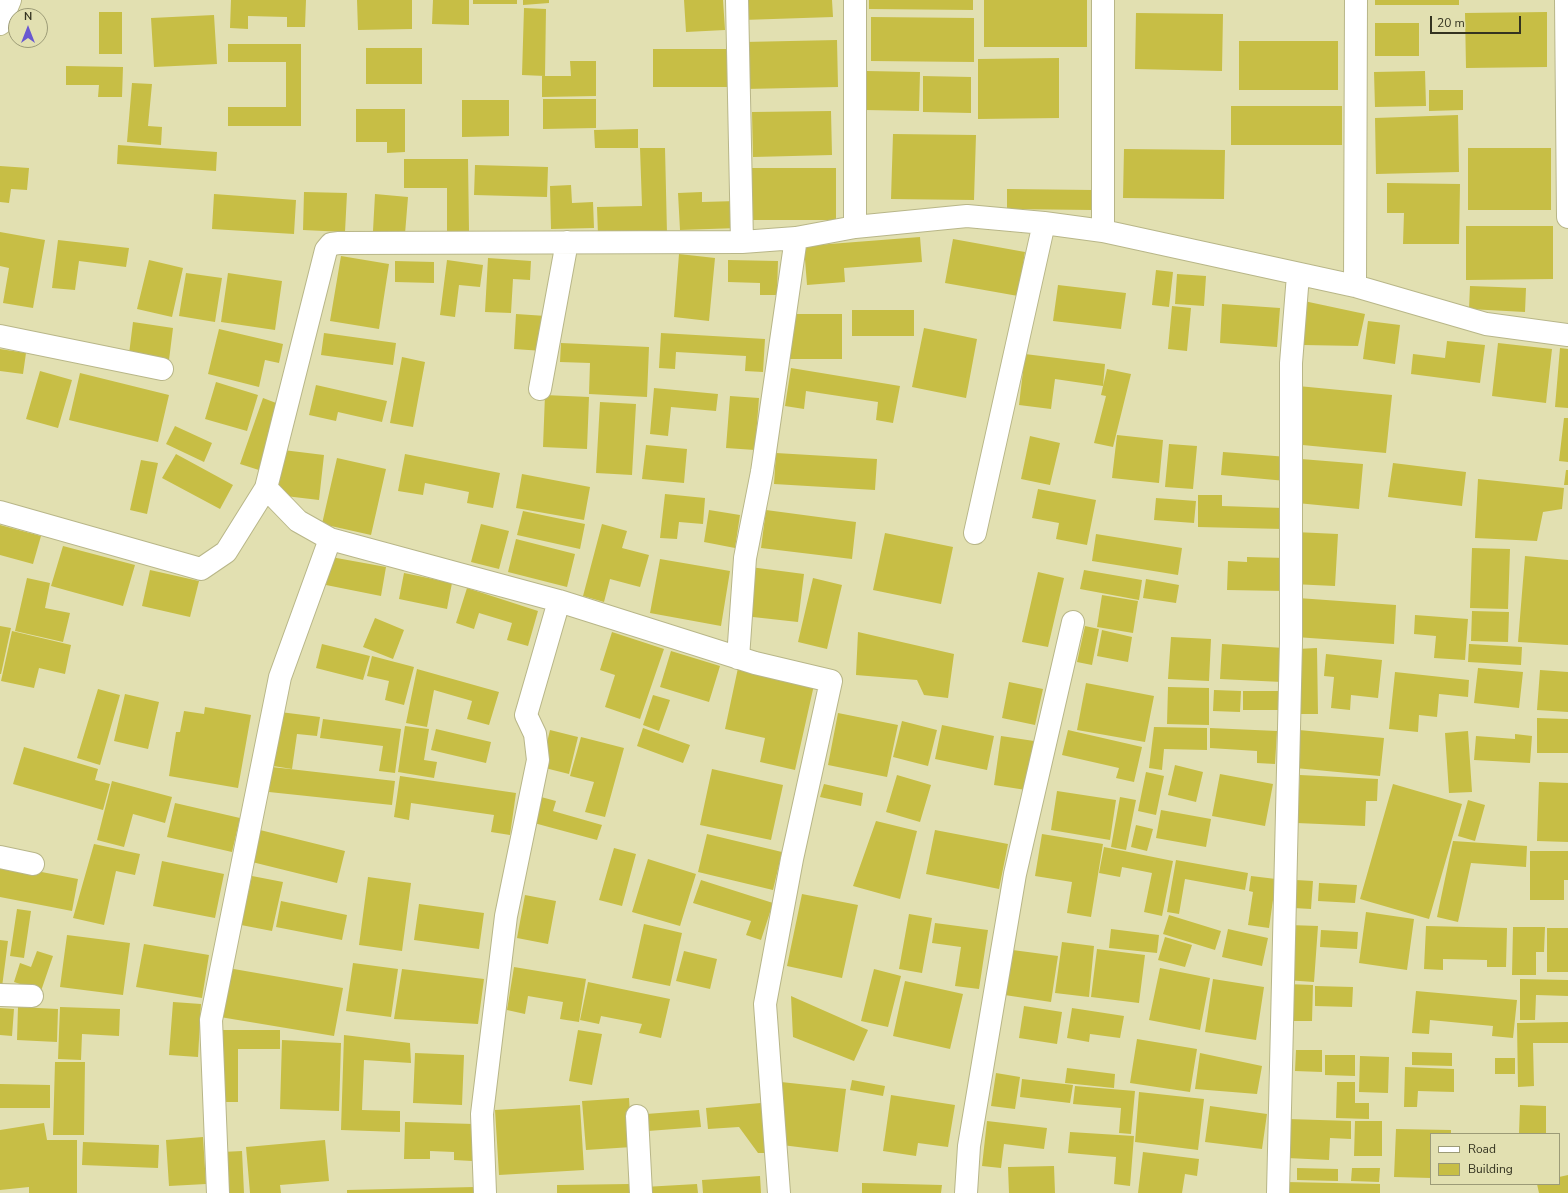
<!DOCTYPE html>
<html>
<head>
<meta charset="utf-8">
<style>
	body { margin:0 }
	#map { position:relative; width:1568px; height:1193px; overflow:hidden; background:#e2e0b1; font-family:"Nunito Sans",sans-serif }
	canvas { display:block }
	.legend { position:absolute; left:1430px; top:1133px; width:130px; height:52px; box-sizing:border-box; background:#e2e0b1; border:1px solid #9c9b77; margin:0; padding:5px 7px; list-style:none; font-size:12px; color:#343320 }
	.legend li { display:flex; align-items:center; gap:8px; height:20px }
	.legend b { width:20px; border:1px solid #9c9b77 }
	.north { position:absolute; left:8px; top:8px; width:40px; height:40px; box-sizing:border-box; background:#e2e0b1; border:1px solid #9c9b77; border-radius:50%; rotate:0deg; font-size:11px; font-weight:700; line-height:16px; text-align:center; color:#343320 }
	.north::after { content:''; display:block; margin:auto; width:14px; height:18px; background:#6958d1; clip-path:polygon(50% 0,100% 100%,50% 72%,0 100%) }
	.scale { position:absolute; left:1430px; top:16px; width:91px; height:18px; box-sizing:border-box; border:2px solid #343320; border-top:0; padding-left:5px; font-size:12px; line-height:14px; white-space:nowrap; color:#343320; -webkit-text-stroke:3px #e2e0b1; paint-order:stroke }
</style>
</head>
<body>
<div id="map">
<canvas width="1568" height="1193"></canvas>
<ul class="legend">
<li><b style="height:5px;background:#fff"></b>Road</li>
<li><b style="height:11px;background:#c7be45"></b>Building</li>
</ul>
<div class="north">N</div>
<div class="scale">20 m</div>
</div>
<script>
const c = document.querySelector('canvas').getContext('2d');
c.lineJoin = 'round';
function paint(path, color) {
  c.fillStyle = color;
  c.fill(path, 'evenodd');
}
function toPath(rows) {
  const path = new Path2D();
  for (const r of rows) {
    path.moveTo(r[0], r[1]);
    for (let i = 2; i < r.length; i += 2) path.lineTo(r[i], r[i + 1]);
  }
  return path;
}
function trace(path, color, width, dash) {
  c.strokeStyle = color;
  c.lineWidth = width;
  c.lineCap = dash ? 'butt' : 'round';
  c.setLineDash(dash || []);
  c.stroke(path);
}
const building = toPath([
	[231,0,306,0,305,27,287,27,287,17,248,16,248,29,230,28],
	[357,0,412,0,412,29,358,30],
	[433,0,469,0,469,25,432,24],
	[473,0,517,0,517,4,473,4],
	[523,0,549,0,549,3,523,5],
	[684,0,723,0,725,30,686,32],
	[742,0,832,0,833,17,743,20],
	[869,0,973,0,973,10,869,9],
	[984,0,1087,0,1087,47,984,47],
	[1375,0,1459,0,1459,5,1375,5],
	[524,8,546,9,545,76,522,75],
	[99,12,122,12,122,54,99,54],
	[1547,12,1547,67,1466,68,1465,13],
	[1136,13,1223,14,1222,71,1135,69],
	[214,15,217,64,154,67,151,18],
	[871,17,974,18,974,62,871,61],
	[1375,23,1419,23,1419,56,1375,56],
	[837,40,838,87,745,89,744,42],
	[1239,41,1338,41,1338,90,1239,90],
	[228,44,301,44,301,126,228,126,228,107,286,107,286,62,228,62],
	[366,48,422,48,422,84,366,84],
	[653,49,728,49,728,87,653,87],
	[1059,58,1059,118,978,119,978,59],
	[570,61,596,61,596,96,542,97,542,76,571,76],
	[66,66,123,67,122,97,98,97,99,85,66,85],
	[866,71,920,72,919,111,865,110],
	[1425,71,1426,106,1375,107,1374,72],
	[923,76,971,77,971,113,923,112],
	[132,83,152,84,148,126,162,127,161,145,127,142],
	[1429,90,1463,90,1463,110,1429,111],
	[543,99,596,99,596,128,543,129],
	[462,100,509,100,509,136,462,137],
	[1231,106,1342,106,1342,145,1231,145],
	[356,109,405,109,405,152,387,153,387,142,356,142],
	[831,111,832,155,753,157,752,112],
	[1458,115,1459,172,1376,174,1375,118],
	[638,129,638,148,595,148,594,130],
	[893,134,976,135,974,200,891,199],
	[118,145,217,152,216,171,117,164],
	[640,148,665,148,667,234,598,235,597,207,642,206],
	[1468,148,1551,148,1551,210,1468,210],
	[1124,149,1225,150,1224,199,1123,198],
	[404,159,468,159,469,231,447,231,447,188,404,188],
	[475,165,548,167,547,197,474,195],
	[0,166,29,168,27,190,11,189,9,203,0,202],
	[747,168,836,168,836,220,747,220],
	[1387,183,1460,184,1459,244,1403,244,1404,213,1387,213],
	[571,185,572,203,593,202,594,228,551,229,550,186],
	[1007,189,1093,190,1093,210,1007,209],
	[304,192,347,193,345,232,303,230],
	[702,192,702,202,737,201,738,228,680,230,678,193],
	[214,194,296,200,294,234,212,229],
	[375,194,408,197,405,234,373,231],
	[1466,226,1553,226,1553,279,1466,280],
	[0,232,45,240,33,308,3,303,9,268,0,266],
	[920,237,922,262,844,268,845,282,807,285,804,246],
	[953,239,1025,252,1018,296,945,283],
	[58,240,129,248,126,267,79,261,75,290,52,288],
	[679,254,715,258,709,321,674,317],
	[341,256,389,264,379,329,330,321],
	[488,258,531,261,530,280,513,279,511,313,485,312],
	[149,260,183,268,172,317,137,309],
	[447,260,483,265,480,287,459,285,455,317,440,315],
	[728,260,778,261,777,295,760,295,760,283,728,282],
	[395,261,434,262,434,283,395,282],
	[1156,270,1173,272,1169,307,1152,305],
	[186,273,222,278,215,322,179,316],
	[228,273,282,281,275,330,221,322],
	[1177,274,1206,276,1204,306,1175,304],
	[1058,285,1126,293,1121,329,1053,321],
	[1470,286,1526,288,1525,312,1469,309],
	[1304,301,1365,314,1358,346,1303,345],
	[1222,304,1280,308,1277,347,1220,343],
	[1172,306,1191,308,1187,351,1168,349],
	[852,310,914,310,914,336,852,336],
	[516,314,546,316,543,351,514,349],
	[788,314,842,314,842,359,788,359],
	[1368,321,1400,325,1395,364,1363,359],
	[133,322,173,328,169,360,129,354],
	[924,328,977,339,966,398,912,387],
	[219,329,283,344,279,363,265,360,259,387,208,374],
	[324,333,396,343,393,365,321,355],
	[661,333,765,339,763,372,745,371,746,356,676,352,675,369,659,368],
	[1447,341,1485,345,1480,383,1411,374,1413,354,1445,358],
	[561,343,649,347,647,397,589,394,590,363,560,362],
	[1498,343,1552,349,1546,403,1492,396],
	[1560,348,1568,349,1568,408,1555,407],
	[0,349,26,353,23,374,0,371],
	[1025,354,1105,364,1103,386,1055,379,1051,409,1019,405],
	[402,357,425,362,413,427,390,423],
	[791,368,900,386,893,423,876,420,878,402,806,391,804,409,785,406],
	[1107,369,1131,374,1113,447,1094,443,1106,396,1101,395],
	[40,371,72,380,58,428,26,419],
	[80,373,169,395,158,442,69,420],
	[216,382,258,395,247,431,205,419],
	[316,385,387,401,382,422,338,412,336,421,309,415],
	[1298,386,1392,395,1386,453,1292,444],
	[654,388,718,394,716,411,671,407,668,436,650,434],
	[545,395,589,397,587,449,543,447],
	[730,396,759,398,755,450,726,448],
	[263,398,284,406,262,471,240,464],
	[600,402,636,404,632,475,596,473],
	[1564,418,1568,418,1568,462,1559,461],
	[175,426,212,443,204,462,166,444],
	[1117,435,1163,440,1159,483,1112,478],
	[1030,436,1060,443,1050,485,1021,479],
	[1169,444,1197,446,1193,489,1165,487],
	[646,445,687,449,684,483,642,479],
	[283,450,324,455,319,500,277,495],
	[1223,452,1288,457,1286,481,1221,475],
	[776,453,877,459,875,490,774,484],
	[176,454,233,485,220,509,162,478],
	[405,454,500,473,493,508,467,503,469,492,425,483,423,495,398,491],
	[337,458,386,469,371,535,322,524],
	[1301,459,1363,464,1359,509,1297,503],
	[141,460,158,463,147,514,130,510],
	[1393,463,1466,472,1462,506,1388,497],
	[1566,470,1568,470,1568,485,1564,485],
	[522,474,590,487,584,520,516,508],
	[1478,479,1564,488,1562,509,1543,512,1537,541,1475,538],
	[1038,489,1096,500,1087,545,1056,539,1059,523,1032,518],
	[665,494,705,498,703,524,679,522,677,539,660,538],
	[1198,495,1222,495,1222,506,1283,508,1283,529,1198,527],
	[1156,498,1196,501,1194,523,1154,520],
	[709,510,740,515,735,548,704,542],
	[766,510,856,522,852,559,761,548],
	[523,511,585,524,580,549,517,535],
	[481,524,509,531,499,569,471,562],
	[602,524,627,531,622,548,649,555,640,587,610,579,604,602,583,596],
	[0,525,41,536,33,564,0,555],
	[1295,532,1338,534,1335,586,1292,584],
	[885,533,953,547,941,604,873,590],
	[1096,534,1182,548,1178,575,1092,561],
	[516,539,575,554,567,587,508,572],
	[63,546,135,565,123,606,51,586],
	[1472,548,1510,549,1508,609,1470,608],
	[1525,556,1568,560,1568,645,1518,642],
	[331,557,386,567,381,596,326,585],
	[1247,557,1286,558,1285,591,1227,590,1228,561,1247,562],
	[660,559,730,571,721,626,650,613],
	[750,567,804,574,798,622,744,616],
	[150,570,199,581,190,617,142,606],
	[1084,570,1142,580,1139,600,1080,589],
	[1038,572,1064,578,1048,647,1022,642],
	[404,573,452,583,447,609,399,599],
	[27,578,50,583,45,608,70,613,63,642,15,631],
	[813,578,842,585,827,649,798,642],
	[1146,579,1179,585,1176,603,1143,598],
	[467,588,538,611,528,646,507,640,512,623,479,613,474,629,456,623],
	[1102,595,1138,601,1133,633,1097,627],
	[1298,598,1396,605,1394,644,1296,637],
	[1472,611,1509,612,1508,642,1471,641],
	[1415,615,1468,619,1465,660,1434,658,1436,636,1414,634],
	[375,618,404,630,393,659,363,647],
	[0,626,11,628,1,674,0,674],
	[1085,626,1099,629,1092,665,1077,662],
	[1102,630,1132,637,1128,662,1097,656],
	[12,631,71,645,65,674,39,668,34,688,1,681],
	[612,632,664,649,640,719,605,707,615,675,600,670],
	[858,632,954,654,948,698,924,695,917,680,856,675],
	[1171,637,1211,639,1209,681,1168,679],
	[322,644,370,656,363,680,316,668],
	[1222,644,1284,648,1282,682,1220,679],
	[1469,644,1522,647,1521,665,1468,662],
	[1317,648,1318,714,1298,714,1297,649],
	[671,651,720,666,709,702,660,687],
	[1326,654,1382,660,1378,698,1351,695,1350,710,1331,708,1334,677,1324,676],
	[372,656,414,667,404,705,385,700,389,681,367,676],
	[738,668,814,685,795,770,760,762,765,738,725,729],
	[1478,668,1523,672,1519,708,1474,703],
	[417,669,499,692,489,725,467,719,472,701,434,690,427,727,406,723],
	[1540,670,1568,672,1568,712,1537,710],
	[1395,672,1469,680,1468,697,1439,694,1437,717,1419,715,1418,732,1389,729],
	[1009,682,1043,689,1035,725,1002,718],
	[1086,683,1154,696,1145,742,1077,730],
	[1168,687,1209,688,1209,725,1167,724],
	[98,689,120,695,100,765,77,758],
	[1214,690,1241,691,1240,712,1213,711],
	[1243,691,1281,691,1281,710,1243,710],
	[125,694,159,702,148,749,114,741],
	[653,695,670,700,659,731,643,725],
	[205,707,251,715,238,788,169,776,176,732,180,732,184,711,204,714],
	[280,712,320,717,317,736,297,734,292,769,273,766],
	[838,713,898,725,887,777,828,765],
	[1537,718,1568,719,1568,753,1537,753],
	[323,719,401,729,395,773,379,771,383,746,320,738],
	[902,721,937,730,928,766,893,757],
	[942,725,994,736,987,770,935,759],
	[405,726,429,729,424,760,437,762,434,778,398,772],
	[1154,727,1207,728,1207,750,1164,749,1162,770,1149,768],
	[643,728,690,745,683,763,637,746],
	[1210,728,1277,731,1275,764,1257,763,1257,751,1210,748],
	[436,729,491,742,486,763,431,750],
	[550,730,578,737,569,774,541,767],
	[1068,730,1142,747,1134,782,1116,778,1119,768,1062,755],
	[1299,730,1384,738,1380,776,1295,768],
	[1468,731,1472,792,1449,793,1445,733],
	[1515,734,1532,736,1530,763,1474,760,1476,736,1515,739],
	[1001,736,1034,741,1026,790,994,785],
	[581,737,624,748,605,817,585,812,594,782,570,776],
	[24,747,98,769,95,780,110,784,103,810,13,784],
	[1175,765,1203,772,1196,802,1168,795],
	[272,767,395,781,392,805,269,792],
	[712,769,783,785,771,840,700,825],
	[1146,772,1164,776,1156,815,1138,811],
	[1220,774,1273,784,1265,826,1212,816],
	[897,775,931,785,920,822,886,812],
	[1300,775,1378,779,1377,801,1366,801,1365,826,1297,823],
	[400,776,516,793,510,835,491,832,494,815,411,803,409,820,394,817],
	[112,781,172,797,165,823,133,814,124,847,97,840],
	[1539,782,1568,783,1568,842,1537,841],
	[824,784,863,793,861,806,820,797],
	[1393,784,1462,804,1429,919,1360,899],
	[1057,791,1116,800,1110,840,1051,830],
	[541,797,556,801,553,811,602,825,597,840,534,823],
	[1120,797,1136,800,1126,850,1111,847],
	[1468,800,1485,805,1475,841,1458,836],
	[175,803,240,818,232,852,167,837],
	[1161,810,1211,819,1206,847,1156,838],
	[876,821,917,831,900,899,853,886],
	[1136,825,1153,829,1147,851,1131,847],
	[260,830,345,851,337,883,252,862],
	[935,830,1008,844,999,889,926,874],
	[707,834,782,852,773,890,698,872],
	[1042,834,1103,844,1091,917,1067,913,1072,882,1035,876],
	[1453,841,1527,846,1526,867,1471,863,1458,922,1437,917],
	[94,844,140,854,135,875,116,871,104,925,73,918],
	[1104,847,1173,861,1162,916,1144,912,1152,873,1122,867,1120,877,1099,873],
	[614,848,636,854,622,906,599,900],
	[1530,851,1568,851,1568,880,1564,880,1564,900,1530,900],
	[648,859,696,874,680,926,632,912],
	[1176,860,1248,873,1245,890,1185,879,1179,914,1167,912],
	[162,861,224,874,215,918,153,906],
	[0,864,78,879,72,911,0,897],
	[252,876,283,882,272,931,241,925],
	[1251,876,1276,879,1269,928,1248,925,1253,892,1249,891],
	[368,877,411,883,402,951,359,945],
	[701,880,773,903,761,940,746,935,751,921,693,903],
	[1296,880,1313,881,1311,909,1294,908],
	[1319,883,1357,885,1355,903,1318,901],
	[802,894,858,905,842,978,787,966],
	[525,895,556,901,548,944,517,938],
	[281,901,347,915,342,940,276,927],
	[419,904,484,913,479,949,414,940],
	[17,909,31,911,24,958,10,956],
	[1366,912,1414,919,1407,970,1359,963],
	[909,914,932,918,922,973,899,969],
	[1169,915,1221,931,1215,950,1163,934],
	[935,923,988,930,979,989,955,986,961,947,932,943],
	[644,924,682,933,670,986,632,978],
	[1289,925,1318,926,1314,982,1286,980],
	[1426,926,1507,928,1506,967,1487,967,1487,960,1443,959,1443,970,1424,969],
	[1513,927,1545,927,1544,952,1536,952,1536,975,1512,975],
	[1547,928,1568,928,1568,972,1547,972],
	[1111,929,1159,935,1157,953,1109,948],
	[1228,929,1268,938,1262,966,1222,957],
	[1321,930,1358,932,1357,949,1320,947],
	[67,935,130,943,123,995,60,987],
	[1165,937,1192,945,1185,967,1158,960],
	[0,940,8,941,2,987,0,987],
	[1062,942,1094,946,1089,997,1055,993],
	[144,944,209,955,202,998,136,987],
	[1005,949,1058,956,1051,1002,998,994],
	[1097,949,1145,955,1139,1003,1091,997],
	[37,951,53,956,41,991,14,982,20,963,31,967],
	[684,951,717,959,710,989,676,981],
	[353,963,398,969,391,1017,346,1011],
	[514,967,586,979,579,1022,560,1019,563,1002,528,996,525,1014,507,1010],
	[228,968,343,988,334,1036,220,1017],
	[1160,968,1210,978,1200,1030,1149,1020],
	[402,969,484,979,478,1024,394,1019],
	[874,969,901,976,888,1027,861,1021],
	[1213,979,1264,987,1256,1040,1205,1032],
	[1520,979,1568,980,1568,996,1536,995,1535,1020,1520,1020],
	[905,981,963,994,950,1049,893,1036],
	[588,982,670,999,661,1038,639,1033,642,1024,601,1016,599,1024,580,1020],
	[1287,984,1313,985,1312,1021,1286,1021],
	[1315,986,1353,987,1352,1007,1315,1006],
	[1416,991,1517,1000,1513,1038,1492,1036,1493,1026,1430,1020,1429,1034,1412,1033],
	[791,996,868,1030,854,1061,793,1037],
	[173,1002,201,1004,198,1057,169,1055],
	[1024,1006,1062,1012,1057,1044,1019,1038],
	[18,1007,58,1009,57,1042,17,1040],
	[60,1007,120,1009,119,1036,82,1034,81,1060,58,1059],
	[0,1008,14,1009,12,1036,0,1035],
	[1072,1008,1124,1016,1120,1038,1090,1034,1089,1042,1067,1038],
	[1568,1022,1568,1043,1533,1043,1534,1086,1518,1087,1517,1023],
	[219,1030,280,1030,280,1049,238,1049,238,1102,219,1102],
	[578,1030,602,1034,592,1085,569,1081],
	[344,1035,410,1043,411,1063,364,1060,362,1110,400,1111,400,1132,341,1130],
	[1137,1039,1197,1049,1190,1092,1130,1083],
	[282,1040,341,1043,339,1111,280,1109],
	[1296,1050,1322,1050,1322,1072,1295,1071],
	[1412,1052,1452,1053,1452,1066,1412,1065],
	[415,1053,464,1055,462,1105,413,1103],
	[1200,1053,1262,1066,1257,1094,1195,1089],
	[1325,1055,1355,1055,1355,1076,1325,1075],
	[1360,1056,1389,1057,1388,1093,1359,1092],
	[1495,1058,1515,1058,1515,1074,1495,1074],
	[55,1062,85,1062,84,1135,53,1135],
	[1405,1067,1454,1069,1454,1092,1418,1091,1417,1107,1404,1107],
	[1067,1068,1115,1074,1114,1088,1065,1083],
	[996,1073,1020,1077,1015,1109,991,1106],
	[1022,1079,1073,1085,1070,1103,1020,1097],
	[852,1080,885,1086,883,1096,850,1090],
	[781,1082,846,1089,838,1152,774,1144],
	[1337,1082,1355,1082,1355,1103,1369,1103,1369,1119,1336,1118],
	[0,1084,50,1085,50,1108,0,1108],
	[1075,1086,1135,1091,1131,1134,1119,1133,1121,1108,1073,1104],
	[1139,1092,1204,1099,1198,1150,1135,1142],
	[891,1095,955,1105,948,1147,918,1143,916,1156,883,1151],
	[629,1098,632,1147,586,1150,582,1101],
	[772,1102,774,1153,758,1153,739,1127,708,1129,706,1108],
	[580,1105,584,1170,499,1175,495,1110],
	[1520,1105,1546,1106,1546,1134,1519,1134],
	[1210,1106,1267,1114,1262,1149,1205,1142],
	[699,1110,701,1127,648,1131,646,1114],
	[1288,1119,1351,1121,1351,1139,1330,1138,1329,1160,1287,1158],
	[987,1121,1047,1128,1044,1149,1004,1144,1001,1168,982,1166],
	[1355,1121,1382,1121,1382,1156,1354,1156],
	[405,1122,474,1124,472,1161,454,1160,454,1152,430,1151,430,1159,404,1159],
	[44,1123,47,1140,77,1140,77,1193,29,1193,29,1187,0,1190,0,1130],
	[1396,1129,1451,1130,1451,1134,1431,1134,1431,1178,1394,1177],
	[1070,1132,1134,1136,1130,1186,1114,1184,1116,1157,1068,1153],
	[203,1137,206,1184,169,1186,166,1140],
	[325,1140,329,1181,280,1185,281,1193,250,1193,246,1147],
	[83,1142,159,1145,158,1168,82,1165],
	[242,1151,244,1193,224,1193,222,1152],
	[1143,1152,1199,1159,1197,1176,1185,1174,1182,1193,1138,1193],
	[1054,1166,1055,1193,1009,1193,1008,1167],
	[1297,1168,1338,1169,1338,1181,1297,1180],
	[1352,1168,1380,1168,1379,1182,1351,1181],
	[1568,1175,1568,1193,1539,1193,1537,1184,1559,1184,1559,1177],
	[760,1176,761,1193,703,1193,702,1180],
	[1286,1182,1380,1184,1380,1193,1285,1193],
	[862,1183,942,1185,941,1193,862,1193],
	[630,1184,630,1193,557,1193,557,1185],
	[697,1184,698,1193,644,1193,644,1187],
	[474,1187,474,1193,347,1193,347,1190]
]);
const street = toPath([
	[737,0,742,242],
	[1103,0,1103,231],
	[1566,0,1568,217],
	[0,24,10,0],
	[855,227,855,0],
	[1355,286,1356,0],
	[0,336,162,369],
	[540,389,567,242],
	[266,488,298,521,330,539,559,601,755,663,831,681,792,859,765,1004,779,1193],
	[0,512,201,569,226,552,266,488,326,250,331,244,339,243,742,242,796,238,855,227,967,216,1044,223,1103,231,1355,286,1486,324,1568,335],
	[975,533,1044,223],
	[738,658,745,558,762,472,796,238],
	[0,857,33,864],
	[0,995,32,996],
	[637,1116,641,1193],
	[218,1193,211,1020,280,677,330,539],
	[485,1193,482,1114,506,916,538,760,535,734,526,715,559,601],
	[966,1193,969,1146,1015,874,1073,622],
	[1278,1193,1291,643,1291,363,1298,275]
]);
paint(building, '#c7be45');
trace(street, '#b8b688', 24);
trace(street, '#fff', 22);
</script>
</body>
</html>
